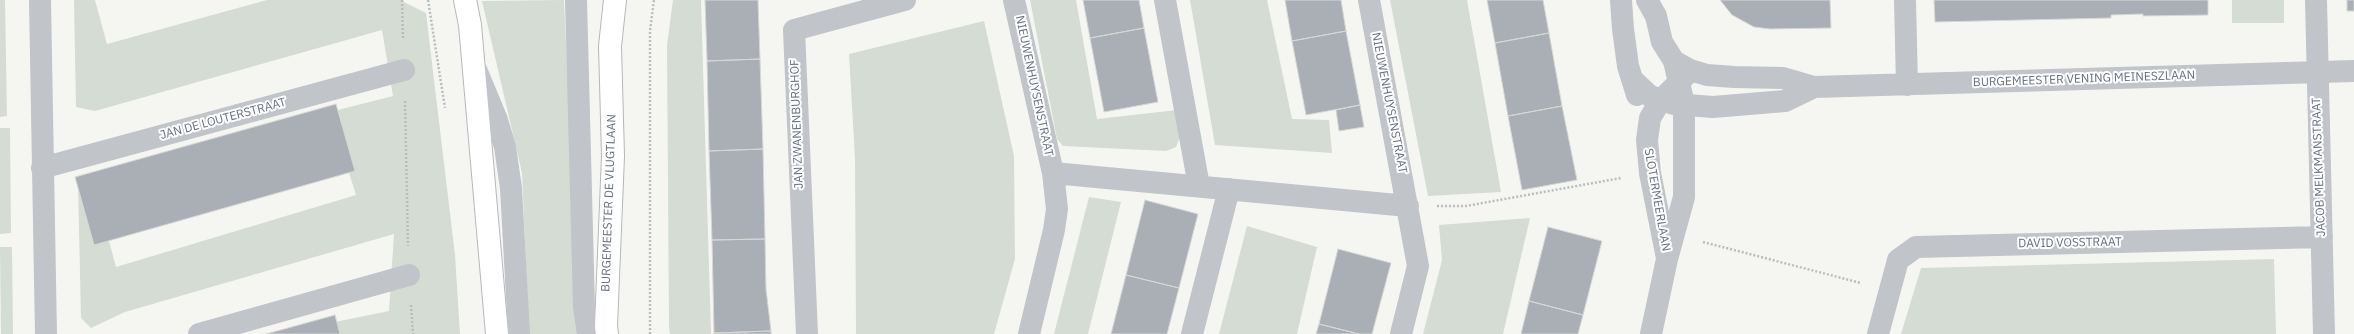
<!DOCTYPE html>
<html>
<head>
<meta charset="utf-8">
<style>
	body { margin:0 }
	canvas { display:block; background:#f5f6f2 }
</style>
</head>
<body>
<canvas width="2354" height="334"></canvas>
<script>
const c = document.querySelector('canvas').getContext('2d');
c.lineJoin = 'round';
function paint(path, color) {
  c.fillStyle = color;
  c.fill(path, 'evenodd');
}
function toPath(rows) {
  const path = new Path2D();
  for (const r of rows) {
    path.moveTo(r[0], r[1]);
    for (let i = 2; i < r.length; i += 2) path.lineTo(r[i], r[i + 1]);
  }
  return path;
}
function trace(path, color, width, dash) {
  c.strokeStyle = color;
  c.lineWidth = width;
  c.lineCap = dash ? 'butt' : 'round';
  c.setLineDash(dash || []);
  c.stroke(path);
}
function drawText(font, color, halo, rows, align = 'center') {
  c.font = font + ' "IBM Plex Sans",sans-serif';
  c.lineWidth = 4;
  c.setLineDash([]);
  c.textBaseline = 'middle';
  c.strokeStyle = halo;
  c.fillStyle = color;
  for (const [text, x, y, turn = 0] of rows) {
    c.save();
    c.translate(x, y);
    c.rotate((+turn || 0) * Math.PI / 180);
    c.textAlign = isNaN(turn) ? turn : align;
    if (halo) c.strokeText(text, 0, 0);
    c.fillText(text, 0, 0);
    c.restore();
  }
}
const green = toPath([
	[0,0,5,0,7,116,0,117],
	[74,0,95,0,107,44,267,0,400,0,426,13,455,255,460,334,338,334,335,322,389,311,394,234,125,312,91,328,81,318,78,184,92,179,116,267,356,195,330,112,393,96,382,30,95,111,76,107],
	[564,0,579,334,529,334,522,173,482,1],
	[673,0,701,0,711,334,670,334,669,327,667,45],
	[1030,0,1076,0,1097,119,1177,110,1180,137,1176,147,1166,151,1063,146,1057,139],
	[1190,0,1267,0,1292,119,1329,120,1332,153,1215,145],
	[1390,0,1467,0,1501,192,1428,196],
	[2232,0,2284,0,2284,23,2232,23],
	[984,21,1014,156,1015,259,994,334,856,334,855,158,849,54],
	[0,128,10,128,11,233,0,234],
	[1089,197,1121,202,1088,334,1054,334],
	[1530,218,1503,334,1423,334,1442,260,1439,225],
	[1247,226,1317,247,1297,334,1219,334],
	[0,247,12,247,13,334,1,334],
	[2274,259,2276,334,1901,334,1921,268]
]);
const building = toPath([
	[705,0,758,0,760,59,707,61,705,0],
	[1083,0,1139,0,1144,28,1090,38,1083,0],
	[1285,0,1341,0,1346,31,1292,41,1285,0],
	[1487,0,1543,0,1549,33,1495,43,1487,0],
	[1720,0,1830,0,1831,28,1770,29,1754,27,1732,15,1720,0],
	[1934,0,2208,0,2208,15,2143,16,2143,14,2111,15,2111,18,1935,22,1934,0],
	[2347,0,2354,0,2354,11,2347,11,2347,0],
	[1144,28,1158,102,1104,112,1090,38,1144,28],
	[1346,31,1360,105,1306,115,1292,41,1346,31],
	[1549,33,1562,106,1508,116,1495,43,1549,33],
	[760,59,763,149,709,151,707,61,760,59],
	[336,104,355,171,94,245,75,177,336,104],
	[1360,105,1364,127,1339,131,1336,110,1360,105],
	[1562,106,1577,180,1522,190,1508,116,1562,106],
	[763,149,765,239,712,240,709,151,763,149],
	[1145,200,1198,214,1179,288,1126,275,1145,200],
	[1548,227,1602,241,1583,315,1529,301,1548,227],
	[765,239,766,289,771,331,714,333,712,240,765,239],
	[1338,249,1391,263,1372,334,1359,334,1319,324,1338,249],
	[1126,275,1179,288,1167,334,1111,334,1126,275],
	[1529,301,1583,315,1578,334,1521,334,1529,301],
	[335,315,340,334,266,334,335,315],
	[1319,324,1359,334,1316,334,1319,324],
	[771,331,771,334,714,334,714,333,771,331]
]);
const path = toPath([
	[402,0,403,40],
	[428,0,445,108],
	[405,101,408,246],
	[1437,206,1466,206,1621,178],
	[1703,242,1861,283],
	[411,305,413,334],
	[650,334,650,31,654,0]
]);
const minor = toPath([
	[40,0,46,334],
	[576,0,584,307,588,334],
	[1014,0,1053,173,1057,209,1054,230,1029,334],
	[1165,0,1199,186],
	[1369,0,1418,266,1401,334],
	[1621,0,1623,29,1628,66,1637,95],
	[1647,0,1656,16,1662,42,1674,61,1690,70,1707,75,1734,77,1783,78,1814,87,2354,71],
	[1905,0,1907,85],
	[2316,0,2324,334],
	[475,67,497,120,505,147,511,188,519,334],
	[1634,81,1650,96,1674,104,1713,107,1785,101,1814,87],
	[42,168,404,70],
	[1053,173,1408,206],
	[1667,258,1650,173,1647,140,1650,118,1661,100,1687,74],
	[199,334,409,275],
	[807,334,794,30,905,0],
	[1192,334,1229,189],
	[1651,334,1667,259,1684,197,1684,104,1674,61],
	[1878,334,1898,260,1916,247,2322,237]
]);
const major = toPath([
	[465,0,470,25,497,334],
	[607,334,606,326,613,156,610,46,615,0]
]);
const streetNames = [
	["BURGEMEESTER VENING MEINESZLAAN",2084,79,-2],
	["NIEUWENHUYSENSTRAAT",1034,86,78],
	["NIEUWENHUYSENSTRAAT",1389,103,79],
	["JAN DE LOUTERSTRAAT",223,119,-15],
	["JAN ZWANENBURGHOF",797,124,-92],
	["JACOB MELKMANSTRAAT",2319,167,-92],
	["SLOTERMEERLAAN",1657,200,80],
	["BURGEMEESTER DE VLUGTLAAN",609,203,-88],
	["DAVID VOSSTRAAT",2070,243,-1]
];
paint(green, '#d5dcd4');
paint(building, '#aaafb6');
trace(building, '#d7d7d5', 1);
trace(major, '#b5b7bb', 24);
trace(path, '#bbbcbf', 2.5, [2, 2]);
trace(minor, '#c1c4c8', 22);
trace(major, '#fff', 22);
drawText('12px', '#677081', '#fff', streetNames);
</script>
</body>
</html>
